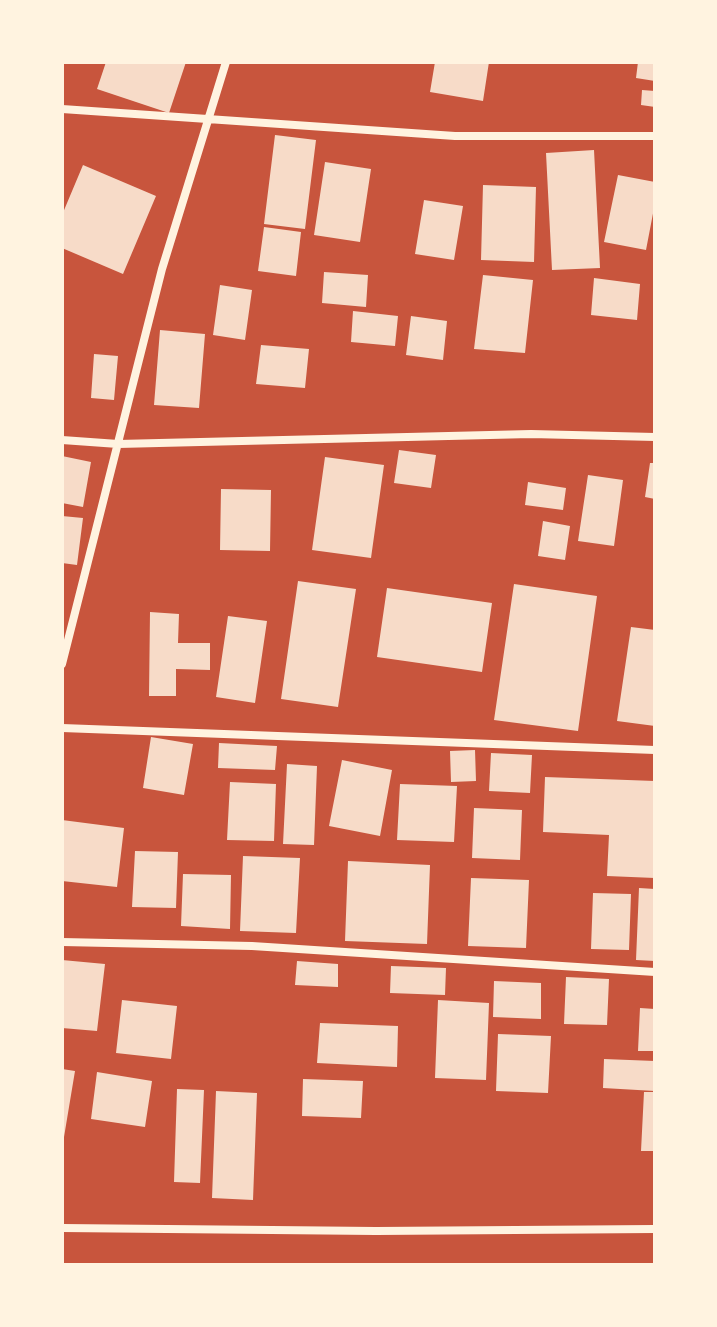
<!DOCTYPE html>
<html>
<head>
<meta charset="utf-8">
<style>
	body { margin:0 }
	#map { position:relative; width:717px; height:1327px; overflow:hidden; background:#c8553d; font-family:Roboto,sans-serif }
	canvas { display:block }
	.frame { position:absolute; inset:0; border:64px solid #fff3e0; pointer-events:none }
</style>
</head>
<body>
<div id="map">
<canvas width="717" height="1327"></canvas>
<div class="frame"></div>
</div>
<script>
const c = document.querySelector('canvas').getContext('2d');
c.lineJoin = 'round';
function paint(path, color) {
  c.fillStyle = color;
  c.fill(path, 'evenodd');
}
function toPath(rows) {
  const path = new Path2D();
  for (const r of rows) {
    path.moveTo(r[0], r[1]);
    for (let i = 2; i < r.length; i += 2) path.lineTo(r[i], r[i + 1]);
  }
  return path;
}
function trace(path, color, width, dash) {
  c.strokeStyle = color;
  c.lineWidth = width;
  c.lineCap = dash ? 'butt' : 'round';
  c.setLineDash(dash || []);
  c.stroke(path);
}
const building = toPath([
	[106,62,186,62,169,113,97,89],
	[435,62,489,62,483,101,430,92],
	[638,62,655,62,655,81,636,78],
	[642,90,655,91,655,107,641,105],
	[275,135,316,140,305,229,264,224],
	[594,150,600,268,552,270,546,153],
	[325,162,371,169,360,242,314,235],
	[83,165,156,196,123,274,62,248,62,215],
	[618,175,655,182,655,203,646,250,604,242],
	[483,185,536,187,534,262,481,260],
	[424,200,463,206,454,260,415,254],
	[264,227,301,232,296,276,258,271],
	[324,272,368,275,366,307,322,303],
	[483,275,533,280,525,353,474,349],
	[594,278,640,284,637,320,591,315],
	[220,285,252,290,245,340,213,335],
	[353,311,398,316,395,346,351,342],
	[411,316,447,321,443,360,406,355],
	[160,330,205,334,199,408,154,405],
	[261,345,309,349,305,388,256,384],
	[94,354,118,356,114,400,91,398],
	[399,450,436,455,431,488,394,483],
	[62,456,91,462,83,507,62,503],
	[325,457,384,465,371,558,312,550],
	[650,463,655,463,655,499,645,497],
	[588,475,623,480,614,546,578,541],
	[528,482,566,488,563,510,525,505],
	[221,489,271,490,270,551,220,550],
	[62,516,83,518,77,565,62,563],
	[543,521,570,526,565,560,538,556],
	[298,581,356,589,338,707,281,699],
	[514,584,597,596,578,731,494,720],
	[387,588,492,603,482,672,377,657],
	[150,612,179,614,178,643,210,643,210,670,176,669,176,696,149,696],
	[228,616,267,621,255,703,216,697],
	[631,627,655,630,655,726,617,721],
	[151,737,193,744,184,795,143,788],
	[219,743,277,746,275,770,218,768],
	[475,750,476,781,451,782,450,751],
	[491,753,532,755,530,793,489,791],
	[342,760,392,770,380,836,329,826],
	[287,764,317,766,314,845,283,844],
	[545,777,655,781,655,878,607,876,609,835,543,832],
	[230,782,276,784,274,841,227,840],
	[400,784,457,786,454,842,397,840],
	[474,808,522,810,520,860,472,858],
	[62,820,124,828,117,887,62,881],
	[135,851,178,852,176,908,132,907],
	[243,856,300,858,296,933,240,931],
	[348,861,430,865,427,944,345,941],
	[183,874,231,875,230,929,181,926],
	[471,878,529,880,526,948,468,946],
	[639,888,655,889,655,961,636,960],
	[593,893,631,894,629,950,591,949],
	[62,960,105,964,97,1031,62,1028],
	[297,961,338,964,338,987,295,985],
	[391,966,446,968,445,995,390,993],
	[566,977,609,979,607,1025,564,1024],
	[494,981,541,983,541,1019,493,1017],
	[122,1000,177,1006,171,1059,116,1053],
	[438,1000,489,1003,486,1080,435,1078],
	[640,1008,655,1009,655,1051,638,1051],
	[320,1023,398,1026,397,1067,317,1063],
	[498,1034,551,1036,548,1093,496,1091],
	[604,1059,655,1061,655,1091,603,1088],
	[62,1069,75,1071,64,1137,62,1137],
	[97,1072,152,1081,145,1127,91,1119],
	[303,1079,363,1081,361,1118,302,1116],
	[177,1089,204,1090,200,1183,174,1182],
	[216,1091,257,1093,253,1200,212,1198],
	[644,1092,655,1092,655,1151,641,1151]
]);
const minor = toPath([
	[62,109,455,136,655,136],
	[62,440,118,444,531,434,655,437],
	[62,664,162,269,226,62],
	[62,728,655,750],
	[62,942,252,946,655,972],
	[62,1228,376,1231,655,1229]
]);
paint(building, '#f7dbc8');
trace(minor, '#fff3e0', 8);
</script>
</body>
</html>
